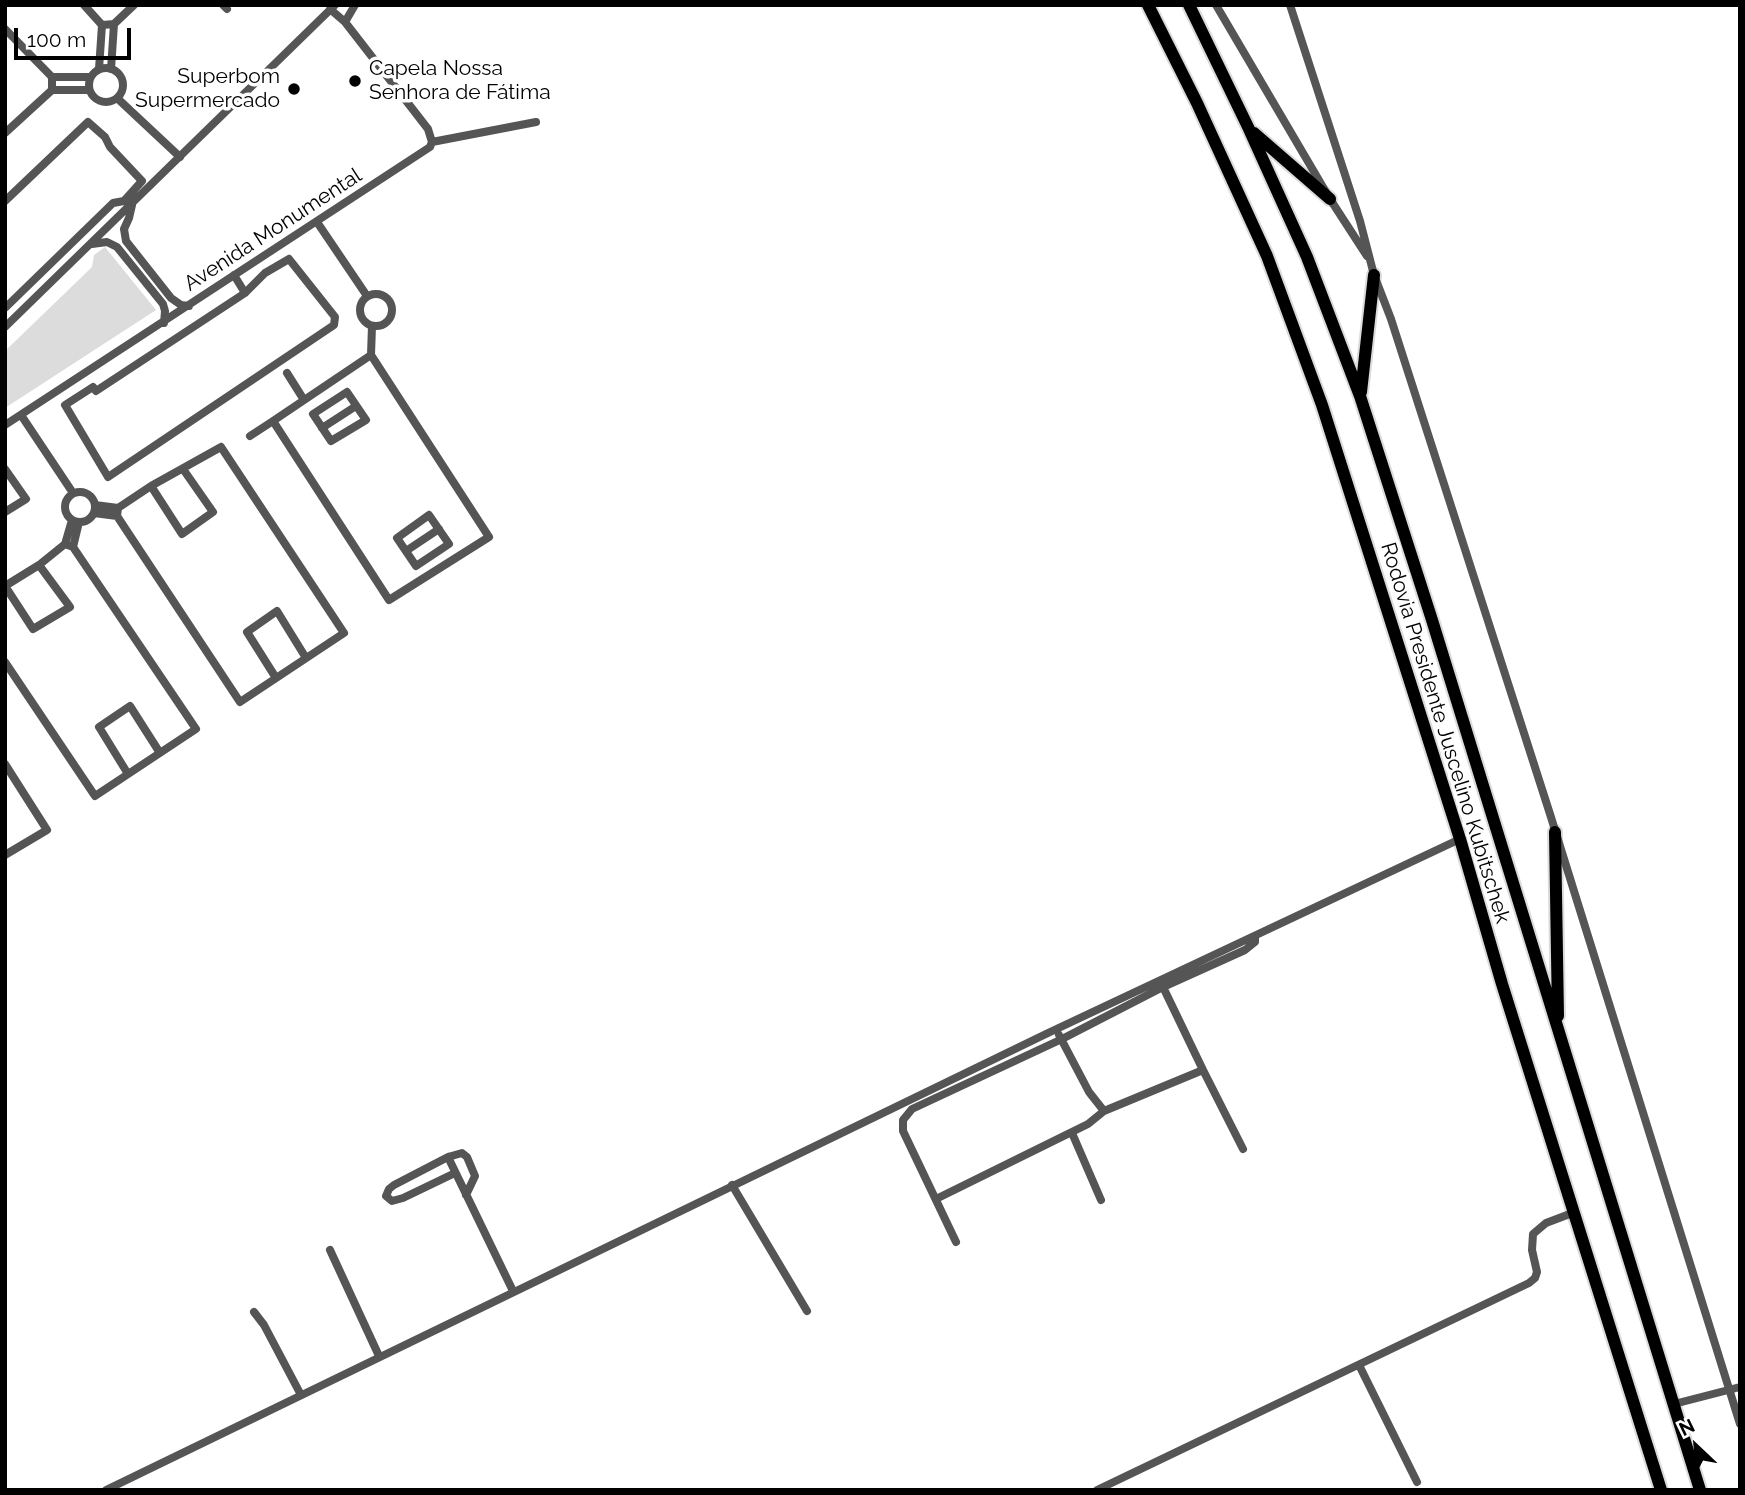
<!DOCTYPE html>
<html>
<head>
<meta charset="utf-8">
<style>
	body { margin:0 }
	#map { position:relative; width:1745px; height:1495px; overflow:hidden; background:#fff; font-family:Raleway,sans-serif }
	canvas { display:block }
	.frame { position:absolute; inset:0; border:7px solid #000; pointer-events:none }
	.north { position:absolute; left:1661px; top:1411px; width:70px; height:70px; -webkit-text-stroke:5px #fff; paint-order:stroke; rotate:334deg; font-size:19px; font-weight:700; line-height:28px; text-align:center; color:#000 }
	.north::after { content:''; display:block; margin:auto; width:24px; height:32px; background:#000; clip-path:polygon(50% 0,100% 100%,50% 72%,0 100%) }
	.scale { position:absolute; left:14px; top:28px; width:117px; height:32px; box-sizing:border-box; border:4px solid #000; border-top:0; padding-left:9px; font-size:21px; line-height:24px; white-space:nowrap; color:#000; -webkit-text-stroke:5px #fff; paint-order:stroke }
</style>
</head>
<body>
<div id="map">
<canvas width="1745" height="1495"></canvas>
<div class="frame"></div>
<div class="north">N</div>
<div class="scale">100 m</div>
</div>
<script>
const c = document.querySelector('canvas').getContext('2d');
c.lineJoin = 'round';
function paint(path, color) {
  c.fillStyle = color;
  c.fill(path, 'evenodd');
}
function toPath(rows) {
  const path = new Path2D();
  for (const r of rows) {
    if (r.length === 3) {
      path.moveTo(r[0] + r[2], r[1]);
      path.arc(r[0], r[1], r[2], 0, 2 * Math.PI);
      continue;
    }
    path.moveTo(r[0], r[1]);
    for (let i = 2; i < r.length; i += 2) path.lineTo(r[i], r[i + 1]);
  }
  return path;
}
function trace(path, color, width, dash) {
  c.strokeStyle = color;
  c.lineWidth = width;
  c.lineCap = dash ? 'butt' : 'round';
  c.setLineDash(dash || []);
  c.stroke(path);
}
function drawText(font, color, halo, rows, align = 'center') {
  c.font = font + ' Raleway,sans-serif';
  c.lineWidth = 7;
  c.setLineDash([]);
  c.textBaseline = 'middle';
  c.strokeStyle = halo;
  c.fillStyle = color;
  for (const [text, x, y, turn = 0] of rows) {
    c.save();
    c.translate(x, y);
    c.rotate((+turn || 0) * Math.PI / 180);
    c.textAlign = isNaN(turn) ? turn : align;
    if (halo) c.strokeText(text, 0, 0);
    c.fillText(text, 0, 0);
    c.restore();
  }
}
const green = toPath([
	[105,247,156,310,5,408,5,351,92,267,94,255]
]);
const minor = toPath([
	[84,5,102,25,114,24,134,5],
	[223,5,227,9],
	[1216,5,1330,199,1367,256],
	[1290,5,1360,221,1374,275,1391,319,1550,814,1740,1424],
	[345,22,355,5],
	[5,29,52,77,90,77],
	[106,85,17],
	[99,69,102,25],
	[111,69,114,24],
	[52,90,89,90],
	[117,98,180,157],
	[5,133,52,90,52,77],
	[432,142,536,122],
	[5,201,88,122,105,137,110,147,142,181,124,201,113,203,5,308],
	[132,205,129,218,124,229,126,241,171,298,181,305,189,306],
	[317,222,367,296],
	[92,244,107,242,117,247,163,304,165,311,164,323],
	[289,259,335,317,334,325,108,477,65,405,93,387,96,391,245,293,265,273,289,259],
	[234,275,245,293],
	[376,310,16],
	[5,327,335,5],
	[371,355,273,421,389,600,489,537,371,355,372,326],
	[287,373,304,400],
	[347,392,366,420,331,441,313,414,347,392],
	[21,415,73,493],
	[5,425,430,147,432,142,428,129,345,22,330,9],
	[322,428,356,406],
	[250,436,273,421],
	[221,447,344,633,240,702,117,516,118,508,151,486,221,447],
	[5,469,26,499,5,512],
	[151,486,182,534,213,512,183,469],
	[80,507,15],
	[95,505,118,508],
	[94,513,117,516],
	[429,515,449,544,416,566,397,538,429,515],
	[65,544,72,520],
	[73,547,79,522],
	[406,551,439,529],
	[5,586,39,565,65,544,73,547,196,729,95,796,5,662],
	[5,586,33,629,70,607,39,565],
	[276,678,247,632,277,611,306,658],
	[5,764,47,830,5,855],
	[128,774,99,727,130,706,160,753],
	[1163,987,1245,950,1255,942,1255,936],
	[1059,1035,1089,1092,1104,1111,1203,1070,1243,1149],
	[1072,1133,1101,1200],
	[448,1157,513,1291],
	[455,1173,403,1198,392,1201,386,1196,389,1189,394,1185,448,1157,462,1153,467,1157,475,1176,466,1195],
	[732,1185,807,1311],
	[936,1199,1088,1124,1104,1111],
	[956,1242,903,1131,903,1120,912,1109,1062,1039,1163,987,1203,1070],
	[330,1250,379,1356],
	[254,1312,264,1325,301,1395],
	[1359,1365,1417,1482],
	[1674,1404,1740,1387],
	[106,1490,1048,1033,1460,839],
	[1097,1490,1529,1283,1535,1278,1537,1272,1532,1250,1533,1234,1546,1223,1575,1212]
]);
const highway = toPath([
	[1148,5,1197,103,1267,256,1322,405,1460,839,1502,984,1661,1490],
	[1189,5,1249,129,1307,257,1360,396,1432,620,1700,1490],
	[1254,133,1330,199],
	[1361,392,1374,275],
	[1555,832,1558,1016]
]);
const markers = [
	[355,81,7,"#000"],
	[294,89,7,"#000"]
];
const poiNames = [
	["Capela Nossa",369,69],
	["Senhora de Fátima",369,93],
	["Superbom",280,77,"right"],
	["Supermercado",280,101,"right"]
];
const streetNames = [
	["Avenida Monumental",273,230,-33],
	["Rodovia Presidente Juscelino Kubitschek",1445,733,73]
];
paint(green, '#dcdcdc');
trace(highway, '#dbdbdb', 16);
trace(minor, '#555', 8);
trace(highway, '#000', 12);
for (const [x, y, r, color] of markers) {
  const dot = new Path2D();
  dot.arc(x, y, r, 0, 2 * Math.PI);
  c.fillStyle = color;
  c.fill(dot);
  trace(dot, '#fff', 2.5);
}
drawText('21px', '#000', '#fff', poiNames, 'left');
drawText('21px', '#000', '#fff', streetNames);
</script>
</body>
</html>
